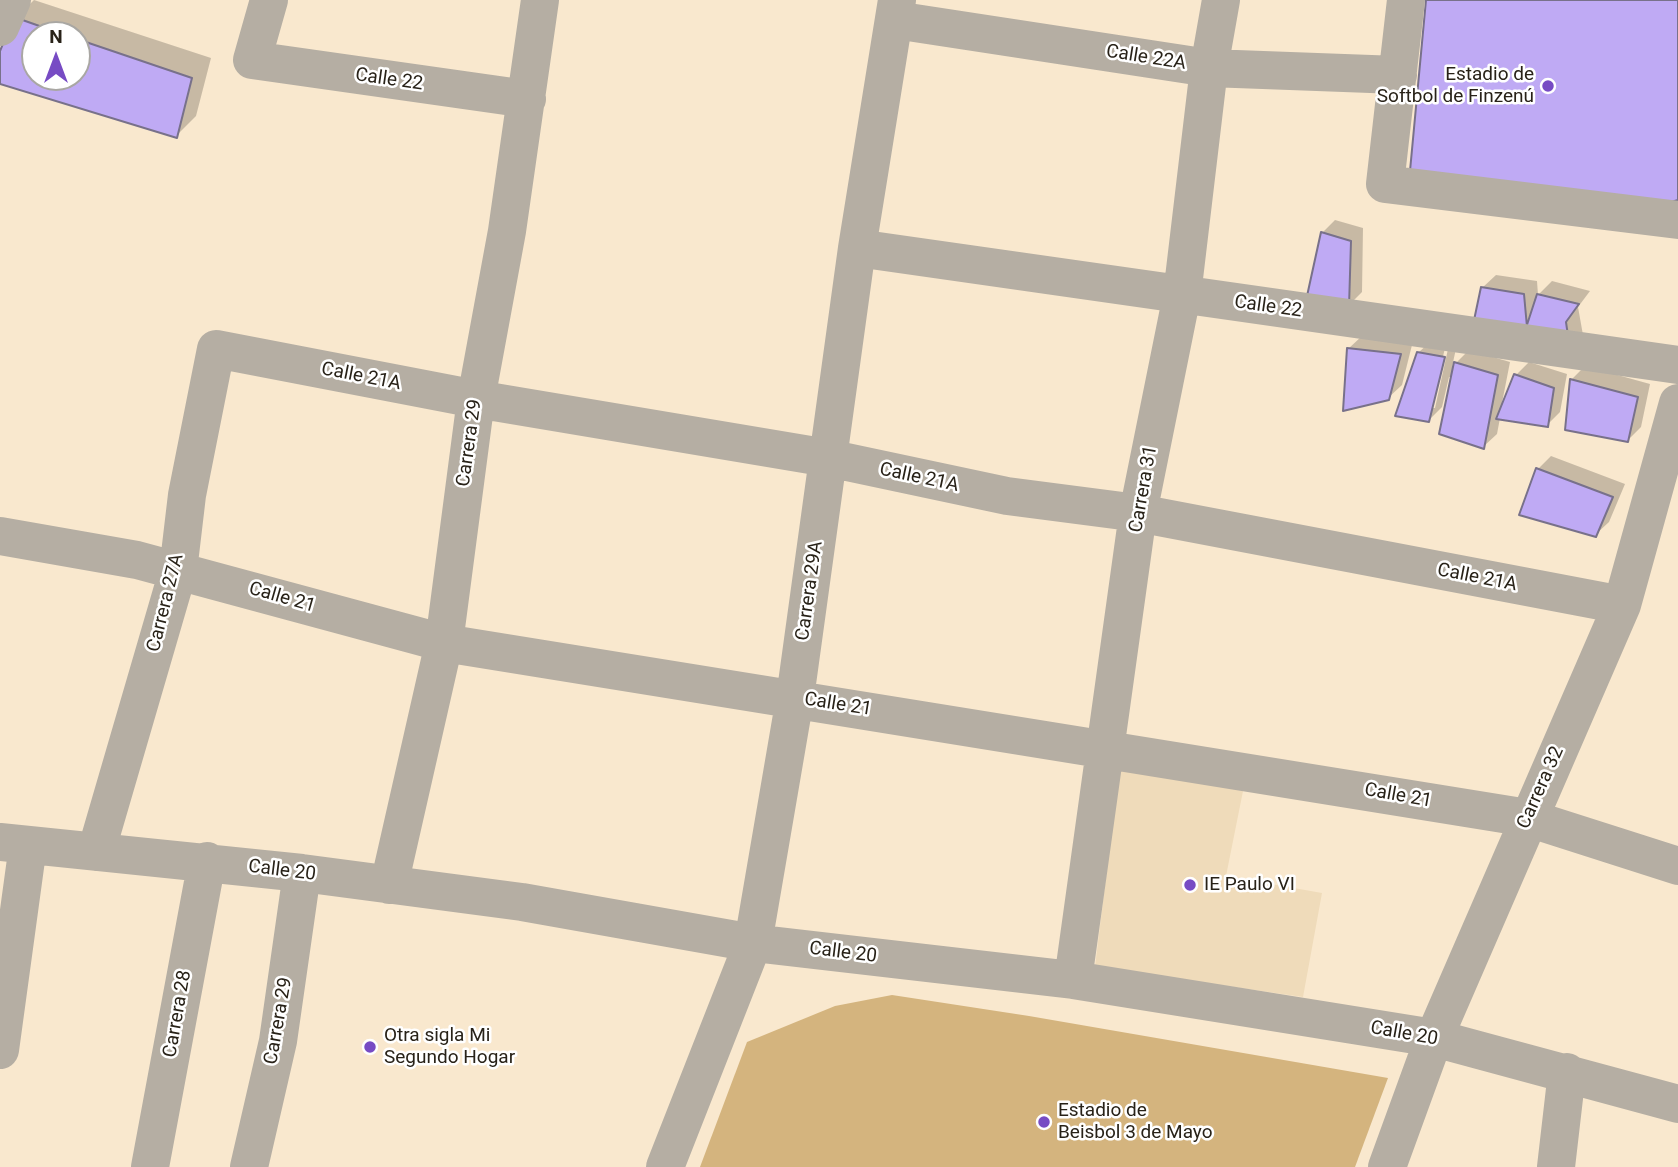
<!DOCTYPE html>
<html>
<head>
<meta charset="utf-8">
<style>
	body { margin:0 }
	#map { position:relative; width:1678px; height:1167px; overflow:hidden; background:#f9e8ce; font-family:Roboto,sans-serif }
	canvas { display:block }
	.north { position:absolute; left:21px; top:21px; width:70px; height:70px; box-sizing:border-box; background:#fff; border:2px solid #a9a7a3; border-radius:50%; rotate:0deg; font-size:19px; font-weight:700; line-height:28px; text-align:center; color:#282218 }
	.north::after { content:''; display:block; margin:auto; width:24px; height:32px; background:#774bc4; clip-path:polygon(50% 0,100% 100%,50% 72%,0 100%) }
</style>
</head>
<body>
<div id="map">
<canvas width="1678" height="1167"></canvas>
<div class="north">N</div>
</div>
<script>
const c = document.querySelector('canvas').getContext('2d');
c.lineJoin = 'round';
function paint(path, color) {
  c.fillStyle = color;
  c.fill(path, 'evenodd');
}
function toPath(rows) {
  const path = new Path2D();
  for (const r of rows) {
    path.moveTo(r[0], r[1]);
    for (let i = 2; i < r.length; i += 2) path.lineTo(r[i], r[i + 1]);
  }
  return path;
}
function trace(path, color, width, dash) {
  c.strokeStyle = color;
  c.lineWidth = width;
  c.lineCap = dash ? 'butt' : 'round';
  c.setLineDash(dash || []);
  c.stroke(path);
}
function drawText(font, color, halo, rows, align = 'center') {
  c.font = font + ' Roboto,sans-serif';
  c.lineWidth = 5;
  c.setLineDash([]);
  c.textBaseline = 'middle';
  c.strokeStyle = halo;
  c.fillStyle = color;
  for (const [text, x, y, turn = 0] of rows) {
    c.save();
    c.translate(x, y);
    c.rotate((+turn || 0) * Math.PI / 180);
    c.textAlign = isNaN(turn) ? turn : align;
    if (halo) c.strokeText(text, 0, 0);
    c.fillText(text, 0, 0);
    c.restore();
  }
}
const built = toPath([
	[1119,770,1244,786,1226,876,1322,893,1303,997,1095,967]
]);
const green = toPath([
	[892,995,1029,1016,1388,1078,1355,1167,700,1167,747,1042,835,1006]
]);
const shadow = toPath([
	[34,0,211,58,196,116,176,136,0,82,0,56,16,18],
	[35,35,77,35,77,77,35,77],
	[1335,220,1363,228,1362,292,1349,305,1322,233],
	[1496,275,1537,281,1538,295,1552,281,1590,291,1578,307,1583,335,1475,324,1482,288],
	[1362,336,1413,341,1402,385,1388,398,1348,349],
	[1432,340,1457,344,1452,367,1469,350,1510,362,1502,403,1516,375,1529,362,1567,374,1560,412,1547,425,1500,418,1497,434,1483,447,1453,377,1449,377,1442,407,1429,420,1418,353],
	[1445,348,1448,349,1435,408,1431,408],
	[1585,366,1650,384,1641,427,1628,440,1567,428,1572,379],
	[1551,456,1625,484,1609,522,1595,535,1538,469]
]);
const building = toPath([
	[1426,0,1678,0,1678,200,1664,204,1410,171,1426,0],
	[14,17,65,35,35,35,35,77,77,77,77,39,192,78,177,138,0,84,0,51,14,17],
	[1321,232,1351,241,1349,307,1307,296,1321,232],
	[1481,287,1524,294,1527,327,1473,325,1481,287],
	[1537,294,1579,304,1566,322,1570,350,1524,334,1537,294],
	[1347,348,1401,354,1389,400,1343,411,1347,348],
	[1417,352,1445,357,1429,422,1395,416,1417,352],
	[1454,362,1498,375,1484,449,1439,434,1454,362],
	[1514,374,1554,388,1548,427,1496,419,1514,374],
	[1570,379,1638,397,1628,442,1565,430,1570,379],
	[1536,468,1613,497,1596,537,1519,515,1536,468]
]);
const minor = toPath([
	[269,0,252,60,527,99],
	[1406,0,1385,184,1678,220],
	[895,20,1209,68,1398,75],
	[0,27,12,0],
	[857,248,1678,365],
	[0,536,137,560,444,643,1528,818,1678,866],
	[0,842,302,873,522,902,753,943,1073,980,1434,1038,1678,1104],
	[96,852,178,571,187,495,216,349,476,399,828,458,1007,496,1138,513,1622,605],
	[389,885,444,643,476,399,507,231,540,0],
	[1073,980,1138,513,1182,295,1209,68,1221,0],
	[0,1050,28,845],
	[150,1167,207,861],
	[249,1167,278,1041,302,873],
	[665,1167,753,943,795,698,857,248,897,0],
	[1387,1167,1434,1038,1622,605,1678,403],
	[1556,1167,1567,1072]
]);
const markers = [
	[1548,86,7,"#774bc4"],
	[1190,885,7,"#774bc4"],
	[370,1047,7,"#774bc4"],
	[1044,1122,7,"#774bc4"]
];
const streetNames = [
	["Calle 22A",1146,58,9],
	["Calle 22",389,80,8],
	["Calle 22",1268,307,8],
	["Calle 21A",361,377,11],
	["Carrera 29",470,443,-82],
	["Calle 21A",919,478,12],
	["Carrera 31",1144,489,-80],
	["Calle 21A",1477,578,11],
	["Carrera 29A",810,591,-82],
	["Calle 21",282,598,16],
	["Carrera 27A",166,603,-76],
	["Calle 21",838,705,9],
	["Carrera 32",1541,788,-66],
	["Calle 21",1398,796,10],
	["Calle 20",282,871,7],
	["Calle 20",843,953,7],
	["Carrera 28",178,1014,-80],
	["Carrera 29",279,1021,-80],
	["Calle 20",1404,1034,10]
];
const poiNames = [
	["Estadio de",1534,75,"right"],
	["Softbol de Finzenú",1534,97,"right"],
	["IE Paulo VI",1204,885],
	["Otra sigla Mi",384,1036],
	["Segundo Hogar",384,1058],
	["Estadio de",1058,1111],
	["Beisbol 3 de Mayo",1058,1133]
];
paint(built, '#efdbba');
paint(green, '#d4b47e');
paint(shadow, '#0003');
paint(building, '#bfaaf4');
trace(building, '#78718a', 2);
trace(minor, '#b5aea3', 38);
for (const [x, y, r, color] of markers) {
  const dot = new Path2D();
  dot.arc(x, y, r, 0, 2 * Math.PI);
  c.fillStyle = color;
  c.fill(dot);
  trace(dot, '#fff', 2.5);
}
drawText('19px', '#282218', '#fff', streetNames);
drawText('19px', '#282218', '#fff', poiNames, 'left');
</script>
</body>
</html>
